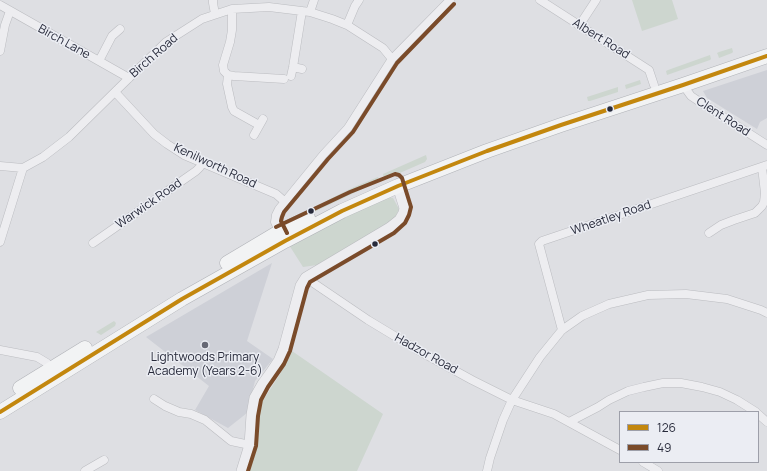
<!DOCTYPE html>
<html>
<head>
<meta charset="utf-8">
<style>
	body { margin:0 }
	#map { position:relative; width:767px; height:471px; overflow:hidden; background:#dedfe3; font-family:Manrope,sans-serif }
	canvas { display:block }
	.legend { position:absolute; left:619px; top:411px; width:140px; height:52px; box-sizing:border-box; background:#ebedf3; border:1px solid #9d9fa9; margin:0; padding:5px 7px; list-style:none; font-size:12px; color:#272a3a }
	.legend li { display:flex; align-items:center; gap:8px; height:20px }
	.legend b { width:20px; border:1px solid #9d9fa9 }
</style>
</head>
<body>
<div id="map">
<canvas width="767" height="471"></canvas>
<ul class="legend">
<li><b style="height:5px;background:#c3870e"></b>126</li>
<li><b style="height:5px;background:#7a4b2a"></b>49</li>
</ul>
</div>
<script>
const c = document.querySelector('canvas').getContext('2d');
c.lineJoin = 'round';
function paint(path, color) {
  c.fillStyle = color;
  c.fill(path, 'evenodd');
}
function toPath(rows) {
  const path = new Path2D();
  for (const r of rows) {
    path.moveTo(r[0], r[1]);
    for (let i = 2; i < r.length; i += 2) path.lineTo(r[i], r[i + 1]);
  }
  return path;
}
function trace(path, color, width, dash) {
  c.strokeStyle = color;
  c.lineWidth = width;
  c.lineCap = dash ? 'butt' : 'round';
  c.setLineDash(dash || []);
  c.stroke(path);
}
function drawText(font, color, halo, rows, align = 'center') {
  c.font = font + ' Manrope,sans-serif';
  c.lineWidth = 3;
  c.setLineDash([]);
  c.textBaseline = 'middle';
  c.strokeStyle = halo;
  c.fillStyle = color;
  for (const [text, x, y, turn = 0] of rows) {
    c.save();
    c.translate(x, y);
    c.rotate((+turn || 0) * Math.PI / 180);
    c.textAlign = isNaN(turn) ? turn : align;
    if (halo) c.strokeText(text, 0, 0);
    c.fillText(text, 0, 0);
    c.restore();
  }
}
const built = toPath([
	[767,70,767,118,760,122,757,129,707,98,703,91],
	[272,263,247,341,273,359,255,381,247,413,228,428,195,410,209,386,146,337]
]);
const green = toPath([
	[632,0,672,0,678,19,642,31],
	[732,48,733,52,732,53,719,58,718,55,717,53,719,52],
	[710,55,711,59,710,60,667,75,666,71,668,70],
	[640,80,641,84,626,89,625,85],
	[618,87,618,92,590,101,588,101,587,97],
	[426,155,427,159,425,162,386,179,384,178,383,174],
	[378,177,379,181,377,182,316,211,284,227,304,212,354,187],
	[387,197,393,198,399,209,394,220,317,265,303,267,289,245],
	[114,321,116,323,115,326,101,335,96,332],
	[292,351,383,414,357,471,249,471,257,447,259,415,262,402,280,374]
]);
const minor = toPath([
	[213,0,213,3,215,14],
	[540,0,649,70,654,85],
	[0,5,129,78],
	[232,9,232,30,230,42,223,65,224,71,228,75,234,76,284,79],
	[310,12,314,0],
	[347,25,355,6,359,0],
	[579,26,596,0],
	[0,51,5,25,10,11],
	[99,61,112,36,120,29],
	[293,67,302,69],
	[228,75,227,84,232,107,234,111,259,125],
	[291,76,293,67,302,11],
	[683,85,691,96,697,100,767,145],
	[115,92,154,134,167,144,184,155,276,194,284,201],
	[254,135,263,119],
	[0,166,23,168,43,157,69,137,129,78,166,42,202,19,232,9,269,7,310,12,332,19,347,25,383,48,392,59],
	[709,233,721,225,734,220,755,213,762,206,764,202,765,193,762,167],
	[281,235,275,222,276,215,279,209,323,155,348,128,392,59,450,0],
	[0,242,23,168],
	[93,243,196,171,200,167,202,163],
	[306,278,368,320,421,352,472,380,512,400,554,414,620,450],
	[562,330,539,244,542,241,767,165],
	[0,350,37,357,47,363,51,368],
	[154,399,165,406,179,412,191,414,205,420,231,441,250,445],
	[758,414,767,422],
	[569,422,598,407,609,400,628,391,644,387,663,383,681,383,702,387,720,392,737,400,756,412],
	[643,462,658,471],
	[85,471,104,460],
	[487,471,490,458,503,420,512,400,540,357,562,330,582,316,609,304,648,295,686,294,727,299,761,310,767,313]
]);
const tertiary = toPath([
	[242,471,250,445,252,415,255,398,263,384,271,373,279,361,284,349,301,286,306,278,390,228,400,220,404,213,405,208,398,186]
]);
const trunk = toPath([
	[227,263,279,232,308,218],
	[20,388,85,348],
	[0,412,182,299,285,241,342,211,398,186,487,151,561,125,683,85,767,56]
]);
const bus1 = toPath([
	[0,412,182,299,285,241,342,211,398,186,487,151,561,125,683,85,767,56]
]);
const bus2 = toPath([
	[287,233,281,221,282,217,284,212,328,159,353,132,397,63,454,4],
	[248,471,256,446,258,416,261,400,268,387,284,364,290,351,307,288,310,282,394,233,405,223,409,215,411,207,402,178,399,175,395,174,350,192,276,227]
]);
const markers = [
	[610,109,3.5,"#272a3a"],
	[311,211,3.5,"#272a3a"],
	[375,244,3.5,"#272a3a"],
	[205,345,4,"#676975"]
];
const streetNames = [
	["Albert Road",601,39,32],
	["Birch Lane",64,42,29],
	["Birch Road",154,56,-41],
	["Clent Road",723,117,33],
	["Kenilworth Road",215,166,25],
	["Warwick Road",149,204,-35],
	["Wheatley Road",611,218,-19],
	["Hadzor Road",426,354,29]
];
const poiNames = [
	["Lightwoods Primary",205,358],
	["Academy (Years 2-6)",205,372]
];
paint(built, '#ced0d7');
paint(green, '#cdd6cf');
trace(minor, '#bbbcc0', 9);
trace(tertiary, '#bbbcc0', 12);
trace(trunk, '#b0b2b7', 15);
trace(minor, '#ededf0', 8);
trace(tertiary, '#ededf0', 11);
trace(trunk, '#f2f3f4', 14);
trace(bus1, '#c3870e', 4);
trace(bus2, '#7a4b2a', 4);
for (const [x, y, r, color] of markers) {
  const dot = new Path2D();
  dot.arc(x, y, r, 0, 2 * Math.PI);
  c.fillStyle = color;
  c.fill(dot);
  trace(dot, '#ebedf3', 1.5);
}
drawText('12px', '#272a3a', '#ebedf3', streetNames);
drawText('12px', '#272a3a', '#ebedf3', poiNames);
</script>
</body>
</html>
